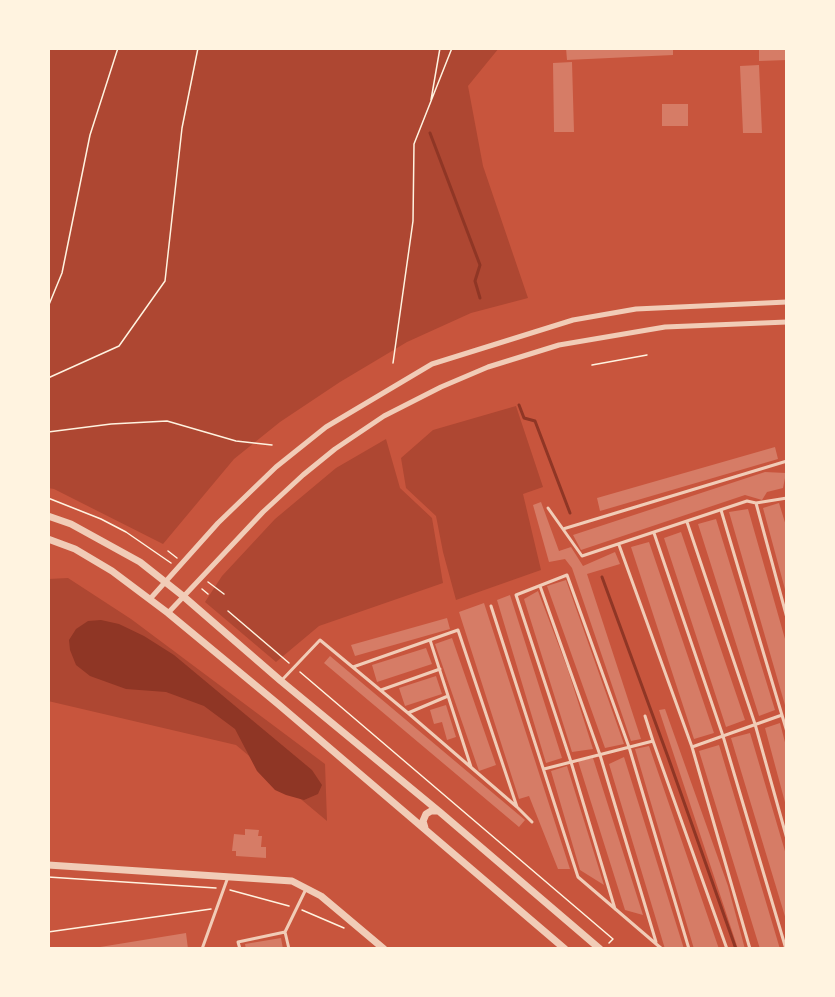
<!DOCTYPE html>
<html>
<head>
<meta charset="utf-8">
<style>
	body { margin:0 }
	#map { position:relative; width:835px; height:997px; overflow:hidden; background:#c8553d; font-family:Roboto,sans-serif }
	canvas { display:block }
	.frame { position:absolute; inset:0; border:50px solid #fff3e0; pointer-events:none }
</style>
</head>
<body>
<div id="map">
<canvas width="835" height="997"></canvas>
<div class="frame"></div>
</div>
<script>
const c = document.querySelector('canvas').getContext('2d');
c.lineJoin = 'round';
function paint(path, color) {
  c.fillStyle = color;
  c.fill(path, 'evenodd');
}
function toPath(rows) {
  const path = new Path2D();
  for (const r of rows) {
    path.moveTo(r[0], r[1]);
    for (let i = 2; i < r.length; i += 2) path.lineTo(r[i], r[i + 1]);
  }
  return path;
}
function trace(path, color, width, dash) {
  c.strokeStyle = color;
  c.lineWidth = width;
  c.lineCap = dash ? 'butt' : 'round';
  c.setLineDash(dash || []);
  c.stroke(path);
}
const green = toPath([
	[48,48,499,48,468,86,483,166,528,298,471,313,407,342,340,382,280,422,234,459,163,544,54,489,48,488],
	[516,406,543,487,523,494,541,570,456,600,443,552,436,516,406,488,401,458,433,430],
	[386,439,400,488,432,518,443,583,319,626,276,662,205,602,222,576,275,519,336,468],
	[68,578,131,619,325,764,327,821,236,745,48,701,48,579]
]);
const water = toPath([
	[101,620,119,624,144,636,174,655,312,770,322,785,318,794,304,800,286,795,275,790,257,771,235,729,204,706,166,692,126,689,90,676,76,665,70,650,69,640,76,629,88,621]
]);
const stream = toPath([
	[430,133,480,265,475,281,480,298],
	[519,405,524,418,535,421,570,513],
	[602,577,668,757,736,949]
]);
const building = toPath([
	[566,48,673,48,673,55,567,60],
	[759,48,787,48,787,60,759,61],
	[572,62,574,132,554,132,553,63],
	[759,65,762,133,743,133,740,66],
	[662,104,688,104,688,126,662,126],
	[775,447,778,459,600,511,597,498],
	[765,472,786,473,783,488,767,492,762,500,745,495,581,550,573,535],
	[541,502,559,551,571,547,583,566,615,552,620,564,587,574,641,739,631,741,572,568,565,559,549,562,533,505],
	[779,503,787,529,786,593,763,508],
	[748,509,787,646,787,712,729,512],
	[716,519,775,710,759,716,698,524],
	[681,532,745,720,726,727,664,538],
	[649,542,714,733,694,739,631,547],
	[566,580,624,744,605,748,547,586],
	[538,591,568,670,593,749,572,752,524,599],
	[510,595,562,758,546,763,497,600],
	[484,603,570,869,558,869,529,796,519,799,459,612],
	[447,618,450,629,355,656,351,645],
	[452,638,496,765,479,771,435,644],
	[426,648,432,664,377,682,372,665],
	[330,656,525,820,519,827,324,663],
	[436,676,442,694,405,706,399,688],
	[446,705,456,737,447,740,442,722,434,724,430,710],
	[665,709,728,886,745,949,738,949,659,710],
	[780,723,787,750,786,806,765,728],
	[750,733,787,858,787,923,731,738],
	[719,745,780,949,760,949,699,751],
	[649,746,719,949,694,949,635,749],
	[624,757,684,949,665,949,609,764],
	[593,758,643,915,625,910,578,761],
	[567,766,604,885,580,870,551,771],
	[245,829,259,830,258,836,262,836,261,847,266,847,266,858,236,856,236,851,232,851,234,834,245,835],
	[186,933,188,949,94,949,94,948],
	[281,938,283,949,246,949,245,944]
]);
const path = toPath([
	[431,100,440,48],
	[48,307,62,273,90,135,118,48],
	[393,363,413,221,414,144,452,48],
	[592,365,647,355],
	[48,378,119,346,165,281,182,128,198,48],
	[48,432,111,424,167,421,236,441,272,445],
	[48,498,101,519,126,532,171,563],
	[168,551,177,558],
	[208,582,224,594],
	[202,589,208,594],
	[228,611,289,663],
	[300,672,613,939,609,943],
	[48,877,216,888],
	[230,890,289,906],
	[302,910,344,928],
	[48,932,211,909]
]);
const service = toPath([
	[756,503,787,498],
	[548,508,582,556,747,501,756,503,787,618],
	[721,510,787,732],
	[687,522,755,724,787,839],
	[563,529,787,461],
	[654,533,723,736,786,949],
	[619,545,692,747,750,949],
	[540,586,600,755,656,942],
	[491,606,578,877,662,949],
	[430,640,471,767],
	[353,667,458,630,517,807],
	[282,680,320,640,408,713,517,807,532,822],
	[381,690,440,669],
	[408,713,448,696],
	[645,716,653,741],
	[692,747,782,715],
	[544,769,653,741,727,949],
	[615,909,571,762,516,595,567,575,629,747,689,949],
	[202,949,228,877],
	[240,949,238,942,285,932],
	[289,949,285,932,306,889]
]);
const minor = toPath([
	[150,599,218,523,276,467,326,427,432,364,573,320,636,309,787,302],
	[168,613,263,512,303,475,335,449,384,416,441,387,488,367,559,345,665,327,787,322]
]);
const tertiary = toPath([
	[48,516,71,524,140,562,183,596,281,681,441,813,600,949],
	[48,539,75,549,112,571,168,613,278,704,565,949],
	[425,828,423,821,426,814,431,811,438,811],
	[48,865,292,881,321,896,384,949]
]);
paint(green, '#ae4732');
paint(water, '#8f3625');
trace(stream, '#8f3625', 3);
paint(building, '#d67c66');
trace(path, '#fff3e0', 1.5);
trace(service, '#f1ccb7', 3);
trace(minor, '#f1ccb7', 5);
trace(tertiary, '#f1ccb7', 7);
</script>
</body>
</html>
